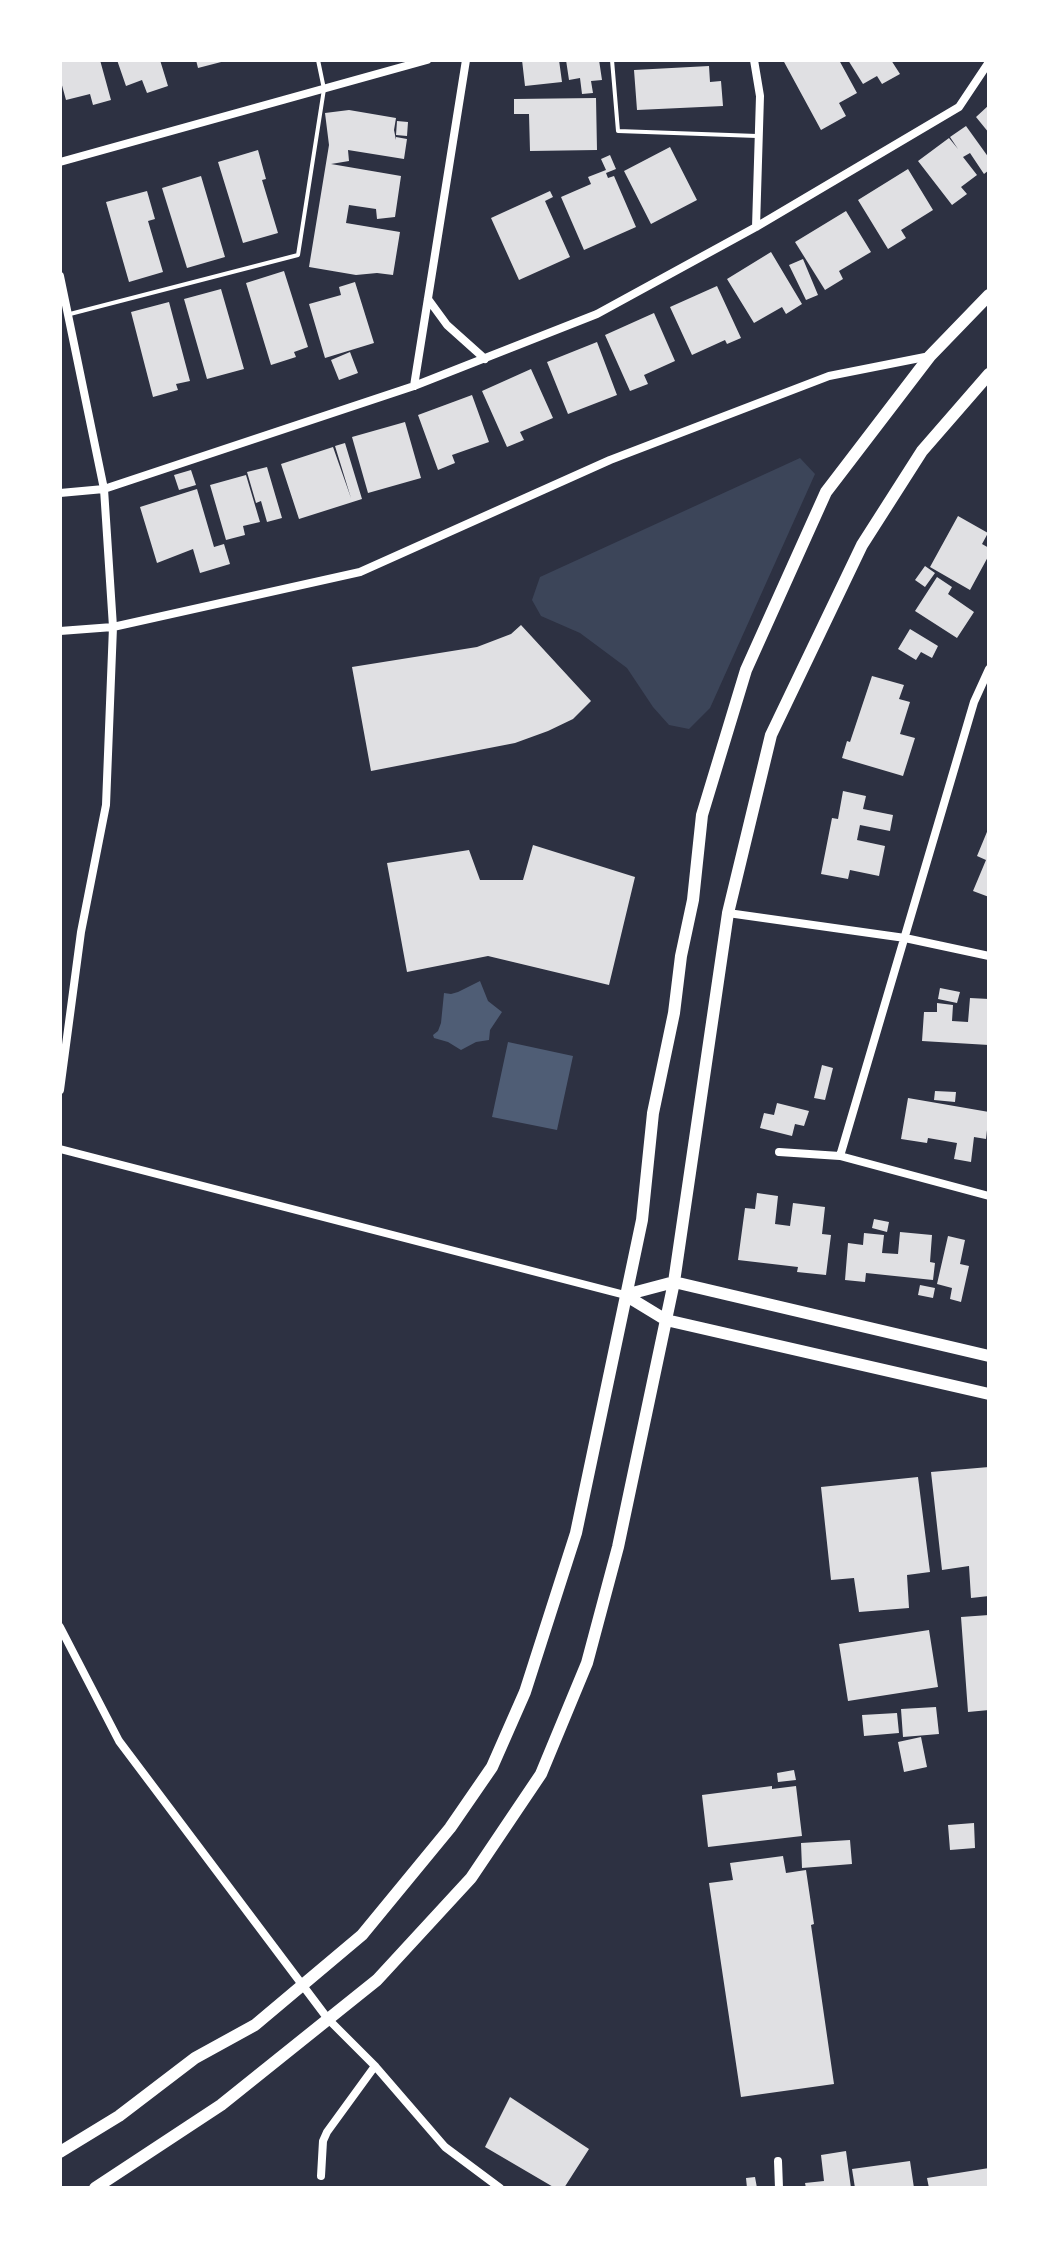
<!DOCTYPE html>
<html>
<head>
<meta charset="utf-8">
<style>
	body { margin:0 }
	#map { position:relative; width:1049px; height:2248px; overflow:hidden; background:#2d3142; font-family:Georgia,serif }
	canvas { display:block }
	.frame { position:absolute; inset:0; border:62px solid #fff; pointer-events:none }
</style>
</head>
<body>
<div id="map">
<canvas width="1049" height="2248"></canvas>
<div class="frame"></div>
</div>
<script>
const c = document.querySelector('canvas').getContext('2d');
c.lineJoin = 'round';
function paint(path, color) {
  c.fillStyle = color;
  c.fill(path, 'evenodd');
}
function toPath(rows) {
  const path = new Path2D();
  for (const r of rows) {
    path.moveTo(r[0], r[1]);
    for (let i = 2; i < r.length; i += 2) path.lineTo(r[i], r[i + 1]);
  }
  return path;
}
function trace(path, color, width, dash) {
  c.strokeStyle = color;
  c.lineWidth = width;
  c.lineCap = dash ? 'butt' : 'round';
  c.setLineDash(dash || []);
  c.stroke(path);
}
const green = toPath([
	[800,458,815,474,710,708,689,729,669,725,653,707,627,668,580,633,541,616,532,600,540,577]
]);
const water = toPath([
	[480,981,488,1001,502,1012,490,1030,489,1040,476,1042,461,1050,448,1042,434,1038,433,1035,438,1031,441,1023,444,993,451,994,458,992],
	[508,1042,573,1056,557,1130,492,1117]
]);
const building = toPath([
	[60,60,100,60,111,100,93,105,90,94,66,100,60,78],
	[117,60,160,60,168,86,147,93,142,80,126,86],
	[196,60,225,60,225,61,198,68],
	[522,60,559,60,562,82,525,86],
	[566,60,599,60,602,80,591,81,593,93,582,94,580,78,569,80],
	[783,60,831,60,833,62,839,60,857,93,839,103,846,116,821,130],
	[848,60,891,60,900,74,882,84,877,76,863,84],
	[709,66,710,82,721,81,723,106,637,110,634,70],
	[596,98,597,150,530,151,529,114,514,114,514,99],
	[989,105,989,133,976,117],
	[349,110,396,118,394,130,396,140,396,137,407,139,404,159,348,150,349,161,331,164,401,176,395,217,377,219,376,209,349,205,346,223,400,232,393,275,377,273,356,275,309,267,329,145,325,113],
	[397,121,408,122,407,136,396,135],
	[966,126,989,158,989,170,984,174,970,153,963,157,977,175,961,187,967,194,952,205,918,161,949,138,958,149,950,137],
	[670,147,697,200,651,224,624,171],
	[258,150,266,179,262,180,278,233,243,243,218,162],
	[610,155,616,169,606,173,608,178,614,176,636,227,584,250,561,197,591,184,588,177,606,170,601,159],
	[908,169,933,210,901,230,906,238,888,249,858,200],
	[201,176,225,257,187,268,162,188],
	[147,191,155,219,148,221,163,272,129,282,106,202],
	[550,191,553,197,545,201,570,257,519,280,491,218],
	[846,211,871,252,839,271,843,279,825,290,795,242],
	[771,252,802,304,786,314,782,307,754,323,727,279],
	[803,259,818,295,806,300,789,265],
	[284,271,308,347,294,352,296,357,271,365,246,283],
	[355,282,374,343,325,358,309,304,341,295,339,287],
	[717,286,741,338,727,344,725,340,692,355,670,307],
	[221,289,244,369,207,379,184,299],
	[169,302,190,381,176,384,178,390,153,397,131,312],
	[654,313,675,361,644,375,648,384,630,391,605,335],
	[597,342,617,395,568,414,547,362],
	[350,352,358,373,339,380,331,360],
	[531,369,553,418,520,432,524,440,507,447,482,391],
	[472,395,489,442,452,455,455,463,438,470,418,415],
	[405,422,421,478,368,493,352,437],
	[345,443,362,499,299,519,281,464,333,447,351,498,335,446],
	[267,467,282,518,267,522,261,501,256,503,247,472],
	[191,470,196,485,179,490,174,475],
	[246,475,260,522,243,526,245,535,226,540,210,485],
	[197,489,214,547,224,544,230,564,200,573,193,549,157,563,140,507],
	[958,516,988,533,982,544,989,548,989,555,970,590,930,567],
	[925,566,935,573,925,587,915,580],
	[937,577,952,587,948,594,974,612,957,638,915,611],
	[521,625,591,701,573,719,548,731,515,743,371,771,352,667,477,647,511,634],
	[910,629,938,646,932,658,921,652,916,660,898,649],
	[872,676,904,685,899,699,910,702,900,734,915,738,903,776,842,758,847,741,850,742],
	[843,791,866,796,863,809,893,815,890,831,860,825,857,840,885,846,879,876,850,870,848,879,821,874,832,818,838,819],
	[989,827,989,897,973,891,986,860,977,856],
	[533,845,635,877,609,985,488,956,407,972,387,863,469,850,480,880,523,880],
	[940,988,960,992,957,1003,938,999],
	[970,998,989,999,989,1045,922,1041,924,1012,937,1012,937,1003,953,1005,952,1021,968,1022],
	[822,1065,833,1068,825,1100,814,1098],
	[935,1091,956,1092,955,1102,934,1100],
	[908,1098,989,1112,986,1139,974,1137,971,1162,954,1159,957,1143,928,1138,927,1143,901,1139],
	[777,1103,809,1111,804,1126,795,1124,792,1136,760,1128,764,1113,774,1115],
	[757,1193,778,1196,775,1224,790,1226,793,1203,825,1207,822,1234,831,1235,826,1275,797,1272,798,1267,738,1260,745,1208,755,1209],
	[874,1219,889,1222,887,1232,872,1228],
	[900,1232,932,1235,930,1262,935,1263,933,1280,866,1273,865,1282,845,1280,848,1243,863,1245,864,1233,884,1235,882,1253,898,1254],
	[948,1236,965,1240,960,1264,969,1266,961,1302,950,1299,952,1288,937,1284],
	[920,1285,935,1288,933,1298,918,1295],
	[989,1467,989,1596,971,1598,969,1566,942,1570,931,1472],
	[918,1477,930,1572,907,1575,909,1608,859,1612,854,1578,831,1580,821,1487],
	[989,1615,989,1710,968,1712,961,1617],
	[929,1630,938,1687,848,1701,839,1644],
	[936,1707,939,1734,903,1737,901,1709],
	[897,1713,899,1733,864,1736,862,1715],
	[921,1737,927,1767,904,1772,898,1742],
	[794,1770,796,1780,778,1782,777,1773],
	[772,1786,772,1789,796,1786,802,1836,708,1847,702,1795],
	[974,1823,975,1848,950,1850,948,1825],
	[850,1840,852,1864,802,1868,801,1843],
	[783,1856,786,1873,806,1870,814,1924,811,1925,834,2084,741,2097,709,1883,733,1880,730,1863],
	[510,2097,589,2149,564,2188,555,2188,485,2147],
	[846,2151,851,2188,806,2188,805,2183,824,2181,821,2155],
	[910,2161,914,2188,855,2188,852,2169],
	[989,2168,989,2188,929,2188,927,2178],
	[755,2177,757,2188,747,2188,746,2178]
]);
const service = toPath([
	[612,60,618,131,757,136],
	[70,314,298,255,324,89,318,60]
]);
const minor = toPath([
	[754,60,760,96,756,227],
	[60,162,427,60],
	[60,276,104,489,113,627,106,805,81,932,60,1090],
	[428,299,447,325,485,359],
	[414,386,466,60],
	[60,493,104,489,414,386,597,314,756,227,959,107,989,62],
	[60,631,113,627,360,572,610,460,829,376,930,356],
	[728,913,905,938,989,956],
	[60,1149,625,1295],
	[779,1152,840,1156,989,1196],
	[840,1156,974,702,989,669],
	[60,1627,119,1741,328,2019,375,2066,445,2147,500,2188],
	[778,2161,779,2188],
	[321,2176,323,2141,327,2132,375,2066]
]);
const secondary = toPath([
	[989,1356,674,1282,625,1295,666,1320,989,1394],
	[60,2152,119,2116,195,2058,255,2025,362,1935,450,1828,492,1767,525,1692,576,1533,642,1220,653,1113,674,1013,681,956,693,900,702,815,746,670,826,492,930,356,989,295],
	[95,2188,221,2105,377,1980,471,1878,541,1774,587,1663,618,1547,674,1282,728,913,771,735,862,545,922,451,989,374]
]);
paint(green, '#3c4559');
paint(water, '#4f5d75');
paint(building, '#e0e0e3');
trace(service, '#fff', 4);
trace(minor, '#fff', 8);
trace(secondary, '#fff', 12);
</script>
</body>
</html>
